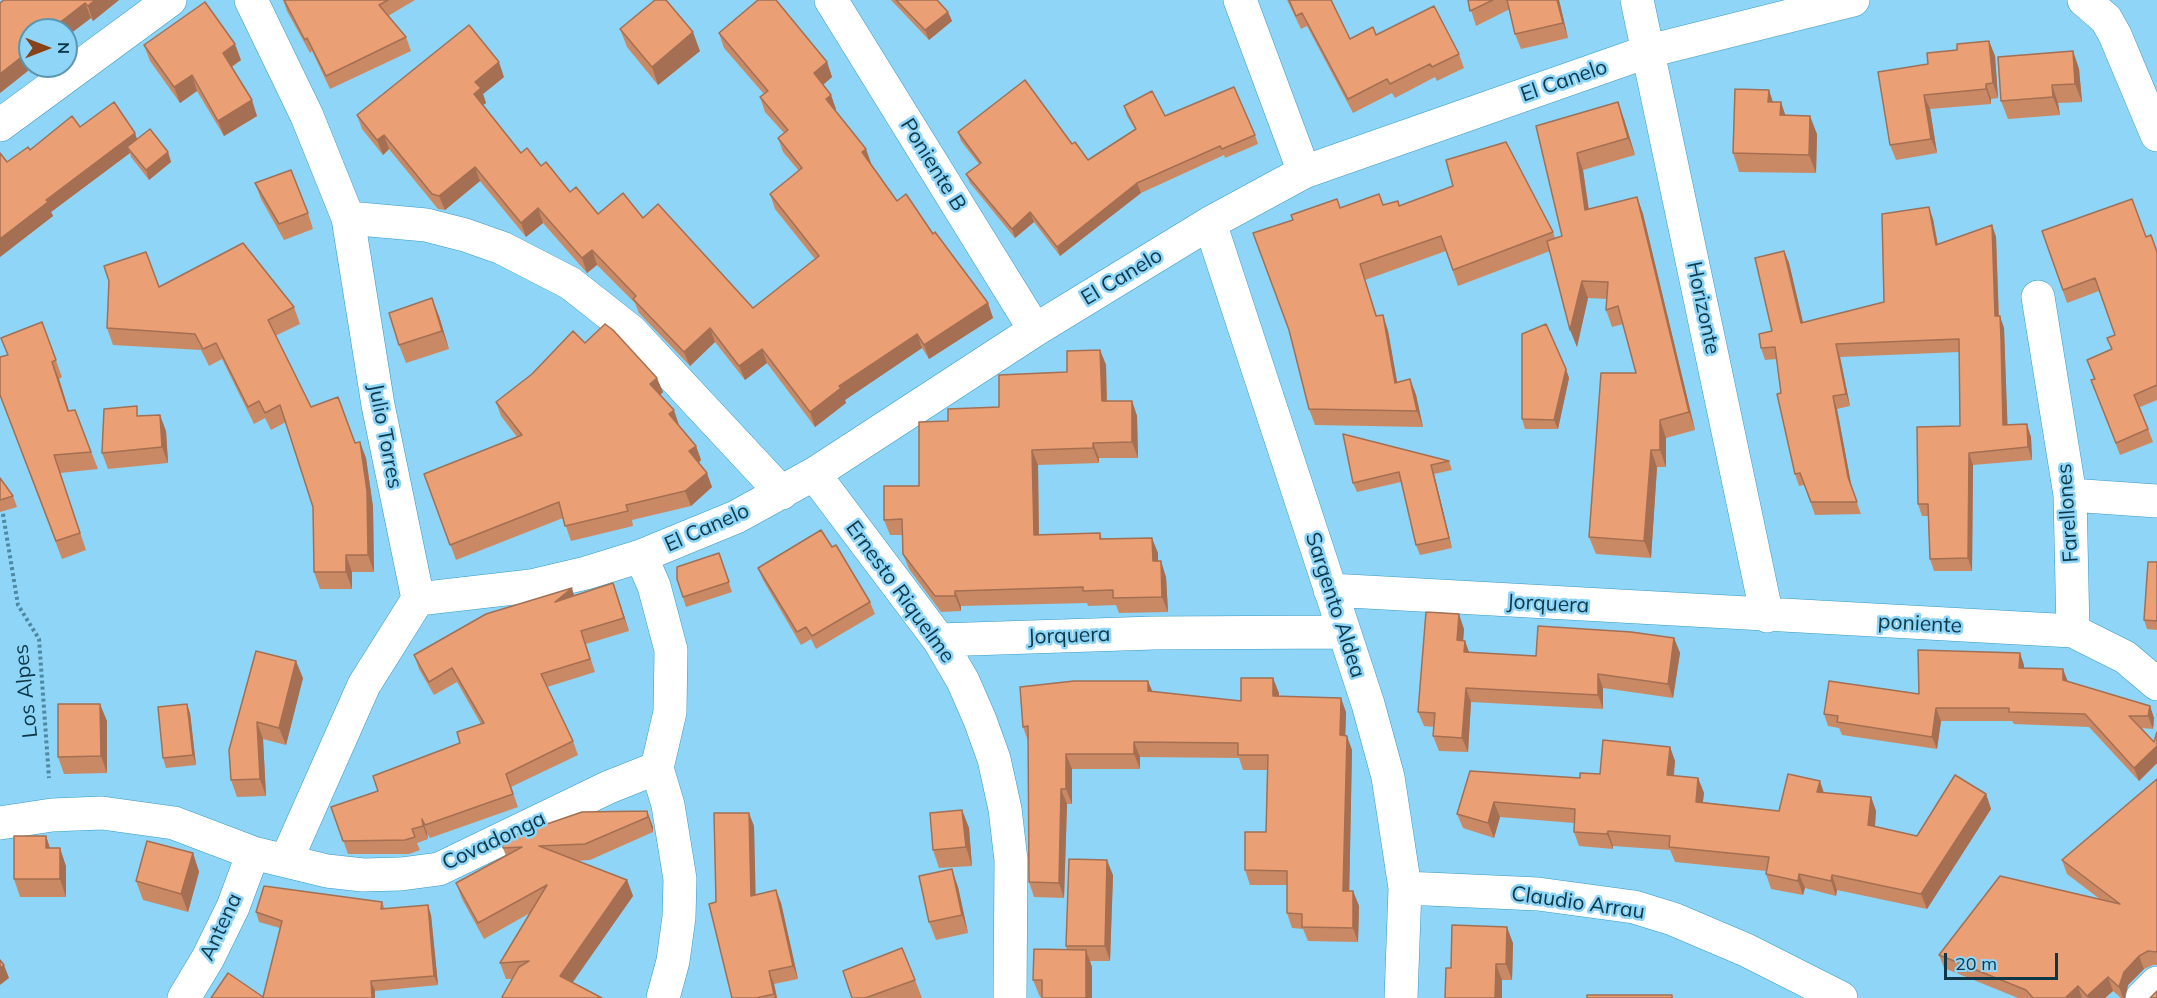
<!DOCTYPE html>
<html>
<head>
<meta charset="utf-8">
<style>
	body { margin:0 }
	#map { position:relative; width:2157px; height:998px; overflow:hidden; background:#8ed5f7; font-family:Mulish,sans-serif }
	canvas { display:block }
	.north { position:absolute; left:18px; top:18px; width:60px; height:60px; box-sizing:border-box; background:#8ed5f7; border:2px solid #5b96b1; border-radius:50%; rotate:90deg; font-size:16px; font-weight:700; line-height:24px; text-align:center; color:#0e3848 }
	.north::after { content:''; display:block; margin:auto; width:21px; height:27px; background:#874217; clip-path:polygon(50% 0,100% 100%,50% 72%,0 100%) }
	.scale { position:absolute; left:1944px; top:953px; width:114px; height:27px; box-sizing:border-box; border:3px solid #0e3848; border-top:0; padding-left:8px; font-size:18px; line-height:21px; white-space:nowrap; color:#0e3848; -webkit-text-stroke:4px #8ed5f7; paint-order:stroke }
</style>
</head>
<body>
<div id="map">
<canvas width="2157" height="998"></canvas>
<div class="north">N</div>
<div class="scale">20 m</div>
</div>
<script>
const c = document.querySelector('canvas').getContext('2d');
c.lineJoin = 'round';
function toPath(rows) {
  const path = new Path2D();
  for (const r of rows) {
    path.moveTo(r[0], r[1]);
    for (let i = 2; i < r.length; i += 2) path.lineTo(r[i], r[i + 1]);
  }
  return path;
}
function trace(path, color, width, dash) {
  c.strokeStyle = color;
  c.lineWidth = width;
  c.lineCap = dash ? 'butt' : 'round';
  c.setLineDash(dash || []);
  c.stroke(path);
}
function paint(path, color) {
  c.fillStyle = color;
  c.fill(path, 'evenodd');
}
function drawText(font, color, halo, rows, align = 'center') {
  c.font = font + ' Mulish,sans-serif';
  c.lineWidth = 5;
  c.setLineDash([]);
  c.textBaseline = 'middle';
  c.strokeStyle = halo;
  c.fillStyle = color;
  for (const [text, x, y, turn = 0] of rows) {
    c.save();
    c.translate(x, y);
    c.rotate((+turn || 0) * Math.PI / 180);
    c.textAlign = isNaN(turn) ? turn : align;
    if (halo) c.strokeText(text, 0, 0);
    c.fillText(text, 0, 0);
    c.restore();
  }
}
const path = toPath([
	[2,508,18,605,39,639,49,778]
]);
const minor = toPath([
	[251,0,307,116,348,218,378,405,418,599,364,685,286,861],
	[831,0,1035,330],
	[1240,0,1304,172],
	[1637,0,1767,616],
	[2084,0,2106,19,2115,35,2157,135],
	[0,125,170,0],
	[348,218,426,225,465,235,502,248,570,283,631,331,782,493],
	[1210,223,1368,704,1388,777,1405,888,1401,998],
	[2038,297,2070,495,2073,631],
	[814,474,939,640,963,681,980,720,994,759,1005,809,1011,860,1010,998],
	[2070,495,2157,501],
	[641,556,654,586,671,650,670,712,657,768],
	[1330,590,2073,631,2125,657,2157,684],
	[418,599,531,586,586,573,641,556,736,517,814,474,1035,330,1210,223,1304,172,1649,51,1853,0],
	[939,640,1154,633,1343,632],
	[657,768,668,805,680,879,679,917,673,961,663,998],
	[0,823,52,815,102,813,174,823,253,853,327,871,363,875,401,874,439,869,609,787,657,768],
	[1405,888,1538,894,1634,907,1673,919,1746,950,1841,998],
	[184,998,208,958,233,907,253,853],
	[2142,998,2157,983]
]);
const wall = toPath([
	[4,0,119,0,93,21,91,18,66,37,66,30,28,67,29,70,0,93,0,3],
	[283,0,415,0,388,16,406,37,411,51,330,89,312,51,310,53,287,11],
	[891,0,937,0,948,12,952,21,929,40],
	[1287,0,1331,0,1350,39,1376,35,1459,54,1464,68,1437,81,1435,77,1395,98,1392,93,1353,113,1307,26,1301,29],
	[1468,0,1559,0,1568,38,1521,49,1515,34,1510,9,1476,26],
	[620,29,700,51,658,85,627,47],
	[719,33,827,62,832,77,823,85,836,109,835,110,871,163,870,164,897,201,933,234,988,303,993,318,929,359,922,348,845,400,846,403,815,427,767,363,745,380,715,342,690,366,639,313,635,303,597,265,587,273,543,223,526,237,480,181,445,210,438,209,389,149,383,155,362,129,357,115,504,77,483,94,486,103,483,105,521,153,541,166,570,192,598,214,643,218,753,308,815,259,775,209,770,194,799,171,783,152,778,138,784,133,765,112,760,97,764,94,724,48],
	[1989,41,1995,56,1998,98,1991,99,1991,104,1930,109,1937,153,1896,160,1890,145,1928,64,1957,50],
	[144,45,241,60,232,67,257,116,224,136,197,91,180,103,150,61],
	[2073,51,2079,69,2082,102,2058,103,2060,115,2008,119,2001,101],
	[1773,102,1786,115,1817,134,1816,173,1739,172,1733,153],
	[1124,106,1255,135,1258,144,1225,158,1224,155,1141,193,1060,256,1034,222,1015,238,970,183,966,174,979,164,961,141,958,132,1072,144,1088,160,1135,129,1127,116],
	[1624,119,1635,155,1583,170,1589,209,1637,197,1643,214,1695,430,1666,438,1666,467,1657,467,1651,558,1596,554,1589,537,1636,373,1623,324,1612,327,1606,310,1607,299,1588,298,1577,347,1550,251,1458,286,1446,251,1365,280,1377,316,1383,315,1388,331,1397,382,1410,379,1416,395,1423,427,1315,425,1309,409,1340,208,1383,205,1399,206,1553,232,1555,238,1562,236,1536,126],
	[80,127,135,133,137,139,168,152,171,162,149,180,131,157,130,153,51,212,53,216,0,257,0,153,7,162,30,150],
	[255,183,308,213,313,229,284,240,261,199],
	[1933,219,1938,245,1992,225,1996,237,1999,316,2004,328,2007,425,2031,437,2032,460,1973,465,1972,571,1934,571,1930,559,1928,516,1922,516,1918,504,1960,426,1959,352,1840,357,1850,406,1837,409,1852,489,1861,514,1815,515,1804,485,1799,486,1795,474,1781,393,1777,359,1765,360,1761,348,1772,331,1784,251,1789,263,1803,323,1884,302],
	[2042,231,2146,237,2157,252,2157,400,2140,407,2153,442,2120,455,2096,393,2094,379,2087,360,2111,349,2107,338,2115,335,2099,291,2067,303],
	[159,287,294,307,300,324,275,336,311,407,355,443,366,458,373,507,374,572,352,572,352,589,320,589,314,572,313,507,286,422,271,430,265,418,254,424,222,359,209,366,201,350,113,345,107,328],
	[439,316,449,349,406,363,399,345],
	[42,322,62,377,59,379,69,411,75,410,98,469,60,473,86,550,62,559,0,396],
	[585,343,663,392,660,395,679,425,696,446,701,460,699,462,712,487,691,506,632,520,633,526,571,541,563,518,456,560,424,474,517,437,501,416,496,402],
	[1100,350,1106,365,1107,401,1132,401,1137,416,1138,458,1099,458,1099,463,1038,465,1039,535,1100,533,1102,539,1158,553,1158,561,1166,577,1168,612,1119,613,1116,605,1088,606,1087,603,961,606,961,611,941,612,909,569,903,554,903,535,890,535,884,520,919,486,948,421,999,407,1067,372],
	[1566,369,1569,378,1558,429,1525,429,1522,419],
	[166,431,168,463,108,469,102,453],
	[1449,461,1452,470,1434,474,1452,548,1420,555,1416,545,1401,482,1357,492,1353,483],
	[0,478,13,496,17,507,0,512],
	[832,547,870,602,875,614,816,649,811,639,801,645,763,580,758,568],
	[719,553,732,592,686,607,677,579],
	[2157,562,2157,630,2147,629,2144,620],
	[613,583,629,631,586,644,595,672,547,687,573,741,578,755,511,787,518,807,430,838,427,833,428,839,417,843,420,850,409,854,348,854,331,807,378,791,460,743,481,724,457,682,434,695,419,669,414,655,574,596],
	[1464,629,1463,641,1465,641,1469,652,1536,656,1674,638,1680,653,1673,698,1603,688,1603,709,1471,702,1468,752,1439,751,1433,736,1434,727,1424,726,1418,712],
	[256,651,303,678,286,745,263,739,266,796,237,797,231,780],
	[2024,665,2024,669,2150,706,2154,718,2153,729,2142,728,2154,742,2157,732,2157,763,2139,781,2089,727,2014,724,2012,721,1941,721,1937,749,1842,735,1839,728,1828,726,1824,714,1919,694],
	[1148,681,1152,692,1241,701,1279,693,1279,696,1346,712,1345,735,1352,750,1349,891,1353,891,1359,906,1358,942,1308,941,1303,929,1292,928,1287,913,1287,885,1250,885,1245,870,1266,832,1267,770,1243,770,1239,758,1140,757,1140,769,1072,769,1072,804,1067,804,1064,898,1034,897,1029,882,1028,741,1023,727],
	[190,713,196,765,166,768,163,758],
	[107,721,107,773,64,774,58,757],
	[1670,747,1675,761,1674,776,1698,778,1704,793,1703,802,1779,811,1824,793,1871,797,1876,811,1875,826,1917,836,1986,794,1991,809,1927,909,1837,890,1836,896,1805,888,1803,895,1771,889,1766,874,1766,871,1675,862,1670,850,1613,846,1613,849,1579,846,1574,832,1574,823,1500,817,1494,838,1463,828,1457,814,1580,778,1600,774],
	[2157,779,2157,965,2153,965,2144,969,2128,985,2125,998,2121,998,2113,991,2105,998,2018,998,1944,968,1939,955,2101,900,2067,874,2062,860],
	[962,810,969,828,972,866,939,868,933,850],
	[647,811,653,827,653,832,590,860,577,861,627,880,633,896,572,982,602,998,502,998,502,997,512,979,506,979,500,963,530,913,484,939,462,899,456,883,506,856,503,848],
	[754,826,755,895,781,903,798,979,774,984,777,998,732,998,716,902],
	[46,836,50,848,66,866,66,897,20,897,14,879],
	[193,853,199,872,188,912,143,900,136,881],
	[1113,875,1110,961,1090,961,1092,967,1092,998,1040,997,1033,980,1067,950,1066,946],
	[958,887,968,933,936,940,929,922],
	[382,902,385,909,431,915,438,985,375,991,375,998,211,998,263,997,280,928,259,922,256,912],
	[1513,943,1512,980,1502,980,1502,998,1445,998,1451,968],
	[915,980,922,998,852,998]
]);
const shadedWall = toPath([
	[95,0,119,0,93,21,88,6],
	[1557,0,1559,0,1568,38,1563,23],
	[85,3,91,18,66,37,66,30,50,30],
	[948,12,952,21,929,40,925,30],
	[693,32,700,51,658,85,652,67],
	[1989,41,1995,56,1998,98,1993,83],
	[235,44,241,60,229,68,223,53],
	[30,46,30,65,28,67,29,70,0,93,0,74,22,53],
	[2073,51,2079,69,2082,102,2075,84],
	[499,62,504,77,483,94,486,103,479,108,474,94,475,82],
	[827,62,832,77,819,88,814,73],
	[192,75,197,91,180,103,174,87],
	[1986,84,1991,99,1991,104,1986,89],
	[2052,85,2058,103,2060,115,2053,97],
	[1769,90,1775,108,1768,102],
	[831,95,836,109,831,113,826,99],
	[1924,95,1930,109,1937,153,1931,139],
	[252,100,257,116,224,136,218,121],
	[1618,102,1624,119,1635,155,1628,138],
	[1781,102,1787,120,1780,115],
	[1810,116,1817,134,1816,173,1809,155],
	[135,133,139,146,127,147,130,153,51,212,53,216,0,257,0,239,46,200],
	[384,135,389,149,383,155,377,140],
	[866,149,871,163,867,167,862,152],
	[168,152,171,162,149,180,146,170],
	[1577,153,1583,170,1591,227,1585,210],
	[475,167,480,181,445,210,439,196],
	[1137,183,1141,193,1060,256,1057,247],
	[1637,197,1643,214,1695,430,1689,412],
	[1929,207,1933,219,1940,258,1936,245],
	[538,208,543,223,526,237,521,223],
	[1030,212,1034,222,1015,238,1012,229],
	[1992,225,1996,237,1999,328,1995,316],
	[592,250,597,265,587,273,582,258],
	[1784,251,1789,263,1806,335,1801,323],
	[1582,281,1588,298,1577,347,1570,330],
	[432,298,439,316,449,349,442,331],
	[988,303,993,318,929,359,924,345],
	[1383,315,1388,331,1400,398,1395,383],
	[2000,316,2004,328,2008,437,2003,425],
	[710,328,715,342,690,366,684,352],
	[917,334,922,348,845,400,846,403,815,427,810,412,839,386],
	[1836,344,1840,357,1850,406,1846,394],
	[762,349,767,363,745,380,739,366],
	[1100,350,1106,365,1107,416,1102,401],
	[52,362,59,379,74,428,68,411],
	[1566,369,1569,378,1558,429,1554,420],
	[657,378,663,392,656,399,650,384],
	[1410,379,1416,395,1423,427,1417,411],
	[1833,396,1837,409,1852,489,1848,477],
	[1132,401,1137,416,1138,458,1132,442],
	[674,410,679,425,669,414],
	[160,415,166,431,168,463,162,447],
	[1660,420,1666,438,1666,467,1660,450],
	[2027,424,2031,437,2032,460,2028,447],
	[360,442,366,458,373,507,374,572,368,555],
	[1093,443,1099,458,1099,463,1093,448],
	[696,446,701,460,695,466,689,451],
	[1032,450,1038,465,1039,551,1034,535],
	[1651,450,1657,467,1651,558,1644,541],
	[1969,453,1973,465,1972,571,1968,558],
	[1431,465,1434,474,1452,548,1449,538],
	[707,473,712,487,691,506,685,491],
	[1152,538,1158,553,1158,577,1153,561],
	[346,555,352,572,352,589,346,572],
	[1161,561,1166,577,1168,612,1162,597],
	[613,583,618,597,629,631,624,618],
	[572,588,576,602,555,602],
	[955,591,961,606,961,611,955,596],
	[1459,614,1464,629,1462,655,1457,640],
	[1674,638,1680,653,1673,698,1668,684],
	[1465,641,1470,655,1464,652],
	[2020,653,2024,665,2024,681,2019,668],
	[296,661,303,678,286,745,279,728],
	[2063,669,2068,682,2063,680],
	[1598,674,1603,688,1603,709,1598,695],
	[1273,678,1279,693,1278,711,1273,696],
	[1148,681,1154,695,1148,691],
	[1466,688,1471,702,1468,752,1462,738],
	[1341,698,1346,712,1345,750,1340,735],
	[100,704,107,721,107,773,101,756],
	[187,704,190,713,196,765,193,755],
	[2150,706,2154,718,2153,729,2148,716],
	[1936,708,1941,721,1937,749,1932,737],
	[257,722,263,739,266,796,260,779],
	[1347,736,1352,750,1349,906,1343,891],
	[1134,742,1140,757,1140,769,1134,754],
	[2157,746,2157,763,2139,781,2134,768],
	[1670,747,1675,761,1672,790,1667,775],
	[1066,754,1072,769,1072,804,1066,789],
	[1698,778,1704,793,1701,816,1696,802],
	[1820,781,1825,796,1817,792],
	[1061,789,1067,804,1064,898,1059,883],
	[1986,794,1991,809,1927,909,1921,894],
	[1871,797,1876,811,1874,839,1868,825],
	[1494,802,1500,817,1494,838,1488,823],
	[962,810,969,828,972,866,966,847],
	[647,811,653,827,653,832,648,817],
	[749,813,754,826,756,909,751,896],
	[422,819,427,833,428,839,423,826],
	[1608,831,1613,846,1613,849,1607,834],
	[46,836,52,855,46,848],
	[60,848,66,866,66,897,60,879],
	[193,853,199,872,188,912,181,894],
	[1107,860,1113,875,1110,961,1105,946],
	[952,869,958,887,968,933,962,915],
	[1799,874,1805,888,1803,895,1798,881],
	[1832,875,1837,890,1836,896,1831,881],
	[627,880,633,896,566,992,560,976],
	[776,890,781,903,798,979,793,966],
	[1353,891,1359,906,1358,942,1353,928],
	[428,905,431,915,438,985,434,976],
	[1507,927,1513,943,1512,980,1506,964],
	[1086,950,1092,967,1092,998,1086,998],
	[2139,956,2144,969,2128,985,2125,998,2123,998,2119,987,2124,972],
	[1496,964,1502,980,1502,998,1495,998],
	[4,965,9,978,0,985,0,968],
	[769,971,774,984,777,998,775,998,774,994],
	[2108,977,2113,991,2105,998,2088,998,2087,996],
	[371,981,375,991,375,998,372,998],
	[2078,986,2082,998,2065,998]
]);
const building = toPath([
	[4,0,95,0,88,6,85,3,50,30,30,30,30,46,22,53,24,55,0,74,0,3,4,0],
	[284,0,388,0,379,5,406,37,326,76,307,38,305,40,284,0],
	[655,0,666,0,693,32,652,67,620,29,655,0],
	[758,0,776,0,827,62,814,73,831,95,826,99,866,149,862,152,897,201,906,194,933,234,935,232,988,303,924,345,917,334,839,386,841,388,810,412,762,349,739,366,710,328,684,352,633,299,636,296,592,250,582,258,538,208,521,223,475,167,439,196,432,194,384,135,377,140,357,115,469,25,499,62,475,82,481,88,474,94,521,153,527,148,541,166,546,162,570,192,576,187,598,214,623,193,643,218,658,204,753,308,819,256,770,194,802,168,778,138,788,130,760,97,768,91,719,33,758,0],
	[896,0,937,0,948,12,925,30,896,0],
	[1289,0,1331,0,1350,39,1373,27,1376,35,1434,6,1459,54,1432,67,1430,64,1390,84,1387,79,1348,99,1302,13,1296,16,1289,0],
	[1468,0,1493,0,1470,11,1468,0],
	[1507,0,1557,0,1563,23,1515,34,1507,0],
	[205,2,235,44,223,53,252,100,218,121,192,75,174,87,144,45,205,2],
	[1989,41,1993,83,1986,84,1986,89,1924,95,1931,139,1890,145,1878,72,1928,64,1927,53,1957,50,1957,44,1989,41],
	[2073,51,2075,84,2052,85,2053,97,2001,101,1998,57,2073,51],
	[1025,80,1072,144,1075,142,1088,160,1136,129,1124,106,1152,91,1165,116,1234,87,1255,135,1222,149,1220,146,1137,183,1057,247,1030,212,1012,229,966,174,981,163,958,132,1025,80],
	[1735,89,1769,90,1768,102,1781,102,1780,115,1810,116,1809,155,1733,153,1735,89],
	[114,102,135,133,46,200,48,202,0,239,0,153,7,162,28,147,30,150,72,116,80,127,114,102],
	[1618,102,1628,138,1577,153,1585,210,1637,197,1689,412,1660,420,1660,450,1651,450,1644,541,1589,537,1601,373,1636,373,1618,306,1606,310,1608,282,1582,281,1570,330,1547,241,1562,236,1536,126,1618,102],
	[150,129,168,152,146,170,127,147,150,129],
	[1506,142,1553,232,1453,270,1441,236,1360,264,1376,316,1383,315,1395,383,1410,379,1417,411,1309,409,1289,330,1253,233,1293,220,1291,215,1337,199,1340,208,1379,194,1383,205,1398,201,1399,206,1453,186,1446,160,1506,142],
	[291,170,308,213,279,224,255,183,291,170],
	[2132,199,2146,237,2151,235,2157,252,2157,385,2134,395,2148,429,2116,443,2091,380,2095,379,2087,360,2112,349,2107,338,2115,335,2095,278,2063,290,2042,231,2132,199],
	[1929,207,1936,245,1992,225,1995,316,2000,316,2001,339,2003,425,2027,424,2028,447,1969,453,1968,558,1930,559,1928,504,1918,504,1917,427,1960,426,1959,339,1836,344,1846,394,1833,396,1848,477,1857,502,1811,502,1800,473,1795,474,1777,394,1781,393,1775,347,1761,348,1759,334,1772,331,1755,258,1784,251,1801,323,1884,302,1882,214,1929,207],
	[243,243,294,307,268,320,311,407,338,397,355,443,360,442,367,491,368,555,346,555,346,572,314,572,313,507,280,405,265,413,259,401,248,407,216,343,203,349,195,334,107,328,109,281,104,266,146,252,159,287,243,243],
	[432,298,442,331,399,345,389,313,432,298],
	[42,322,56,360,52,362,68,411,75,410,91,452,54,455,80,533,56,541,0,395,0,357,8,355,1,338,42,322],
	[605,324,613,330,657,378,650,384,674,410,669,414,696,446,689,451,707,473,685,491,626,505,628,511,565,526,559,502,450,545,424,474,522,435,496,402,532,374,573,331,585,343,605,324],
	[1546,324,1566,369,1554,420,1522,419,1522,334,1546,324],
	[1100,350,1102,401,1132,401,1132,442,1093,443,1093,448,1032,450,1034,535,1100,533,1100,539,1152,538,1153,561,1161,561,1162,597,1113,598,1113,590,1083,591,1083,587,955,591,955,596,935,596,903,554,902,519,884,520,884,486,919,486,919,422,948,421,948,409,999,407,999,375,1067,372,1067,351,1100,350],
	[137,406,137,416,160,415,162,447,102,453,104,409,137,406],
	[1343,434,1449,461,1431,465,1449,538,1416,545,1399,472,1353,483,1343,434],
	[0,478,13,496,0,500,0,478],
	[821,530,832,547,836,545,870,602,812,636,806,627,797,632,758,568,821,530],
	[719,553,729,582,683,597,677,579,677,567,719,553],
	[2148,562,2157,562,2157,621,2144,620,2148,562],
	[613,583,624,618,581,631,590,659,541,674,573,741,506,774,513,794,425,825,422,819,423,826,412,829,415,837,405,840,343,841,331,807,378,791,373,776,460,743,457,732,484,723,452,668,429,682,414,655,486,614,572,588,555,602,613,583],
	[1426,612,1459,614,1457,640,1465,641,1464,652,1536,656,1538,626,1631,632,1674,638,1668,684,1598,674,1598,695,1466,688,1462,738,1433,736,1435,713,1418,712,1426,612],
	[1918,650,2020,653,2019,668,2063,669,2063,680,2150,706,2148,716,2129,716,2154,742,2157,732,2157,746,2134,768,2085,714,2009,712,2009,708,1936,708,1932,737,1837,722,1838,716,1824,714,1829,681,1919,694,1918,650],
	[256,651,296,661,279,728,257,722,260,779,231,780,229,750,256,651],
	[1241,678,1273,678,1273,696,1341,698,1340,735,1347,736,1343,891,1353,891,1353,928,1302,927,1302,914,1287,913,1287,871,1245,870,1245,832,1266,832,1268,755,1238,755,1238,743,1134,742,1134,754,1066,754,1066,789,1061,789,1059,883,1029,882,1028,726,1023,727,1020,687,1074,681,1148,681,1148,691,1241,701,1241,678],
	[58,704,100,704,101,756,58,757,58,704],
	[187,704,193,755,163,758,158,707,187,704],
	[1603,740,1670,747,1667,775,1698,778,1696,802,1779,811,1788,774,1820,781,1817,792,1871,797,1868,825,1917,836,1955,775,1986,794,1921,894,1832,875,1831,881,1799,874,1798,881,1766,874,1769,857,1669,847,1670,836,1608,831,1607,834,1574,832,1575,809,1494,802,1488,823,1457,814,1470,771,1580,778,1580,773,1600,774,1603,740],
	[2157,779,2157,952,2148,951,2139,956,2124,972,2119,987,2108,977,2087,996,2078,986,2065,998,2033,998,2026,990,1939,955,2000,876,2120,904,2062,860,2157,779],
	[962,810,966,847,933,850,930,813,962,810],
	[647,811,648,817,585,844,539,846,627,880,560,976,602,998,504,998,502,997,519,967,529,961,500,963,547,885,478,923,456,883,522,847,503,848,502,841,509,837,582,812,647,811],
	[714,813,749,813,751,896,776,890,793,966,769,971,774,994,756,998,732,998,709,904,716,902,714,813],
	[14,836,46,836,46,848,60,848,60,879,14,879,14,836],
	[147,841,193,853,181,894,136,881,147,841],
	[1069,859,1107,860,1105,946,1066,946,1069,859],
	[952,869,962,915,929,922,919,876,952,869],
	[264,886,382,902,381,909,428,905,434,976,371,981,372,998,211,998,228,973,263,997,282,921,256,912,264,886],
	[1452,925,1507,927,1506,964,1496,964,1495,998,1445,998,1446,968,1451,968,1452,925],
	[902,948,915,980,865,998,852,998,843,971,902,948],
	[1034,949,1086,950,1086,998,1042,998,1042,980,1033,980,1034,949],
	[0,960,4,965,0,968,0,960],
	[2157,991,2157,998,2150,998,2157,991],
	[1587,995,1672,995,1672,998,1587,998,1587,995]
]);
const streetNames = [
	["El Canelo",1564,81,-19],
	["Poniente B",933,165,58],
	["El Canelo",1122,277,-31],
	["Horizonte",1703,308,78],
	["Julio Torres",385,436,79],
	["Farellones",2068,513,-94],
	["El Canelo",707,528,-24],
	["Ernesto Riquelme",900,592,54],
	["Jorquera",1548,604,3],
	["Sargento Aldea",1335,605,72],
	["poniente",1920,624,3],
	["Jorquera",1069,636,-2],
	["Los Alpes",26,691,-96],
	["Covadonga",494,841,-25],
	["Claudio Arrau",1578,903,8],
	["Antena",221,927,-65]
];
trace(minor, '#379ac2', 34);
trace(path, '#4f88a1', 4, [3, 3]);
trace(minor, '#fff', 33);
paint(wall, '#ca8965');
paint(shadedWall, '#a46f52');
paint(building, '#eb9f75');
trace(building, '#a46f52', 1.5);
drawText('21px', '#0e3848', '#8ed5f7', streetNames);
</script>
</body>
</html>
